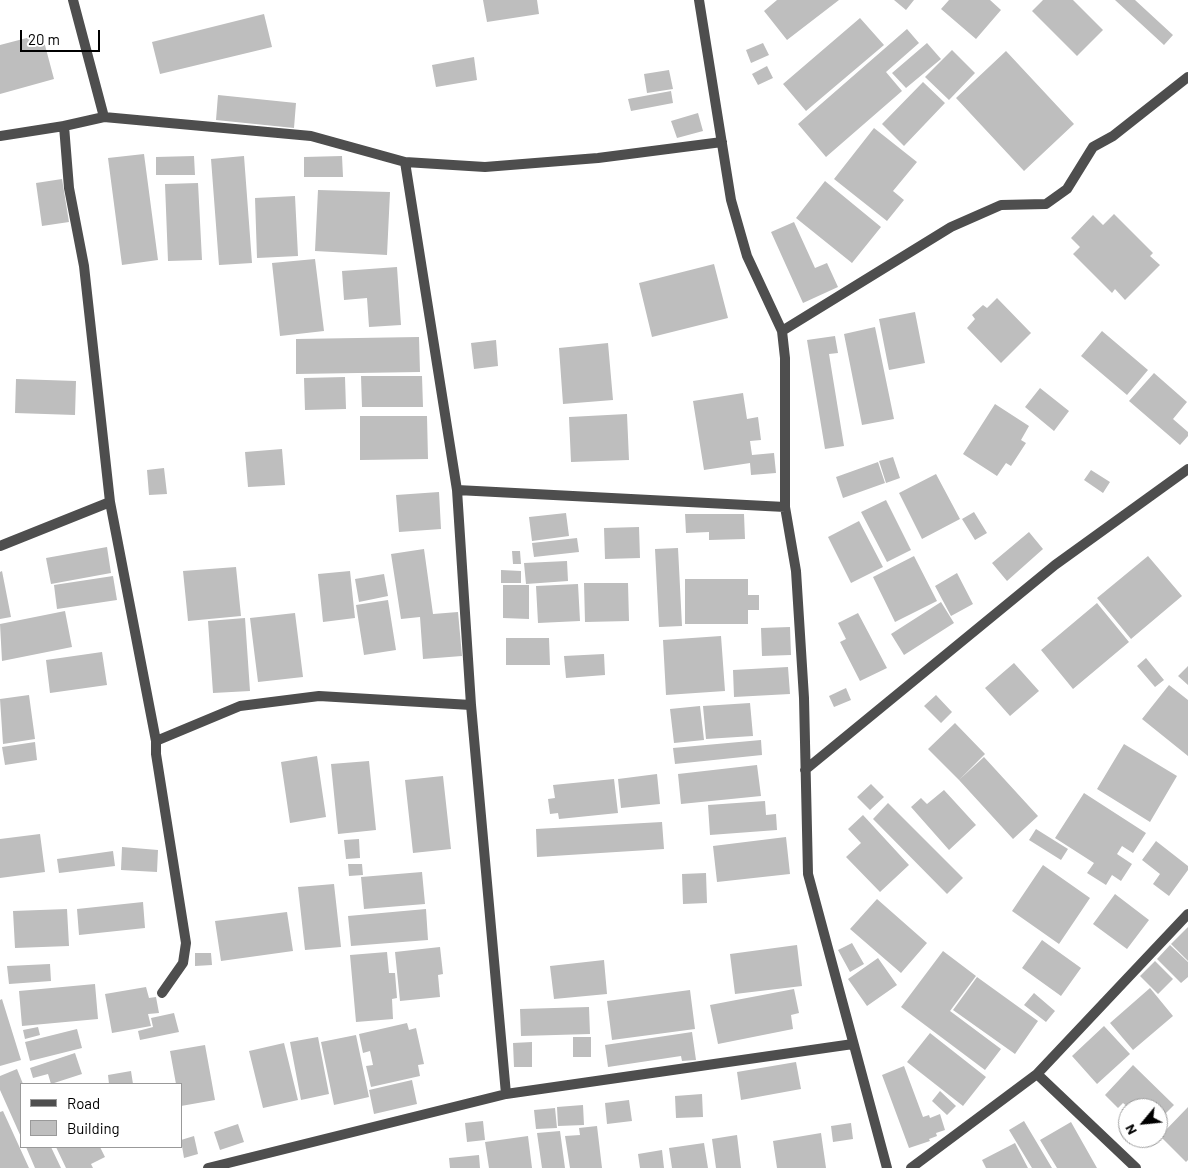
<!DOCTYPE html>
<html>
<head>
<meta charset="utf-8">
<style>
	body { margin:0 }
	#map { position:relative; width:1188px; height:1168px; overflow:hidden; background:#fff; font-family:Barlow,sans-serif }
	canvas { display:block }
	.legend { position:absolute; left:20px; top:1083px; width:162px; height:65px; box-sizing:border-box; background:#fff; border:1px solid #999; margin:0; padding:6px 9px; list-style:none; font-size:15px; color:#000 }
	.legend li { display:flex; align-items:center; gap:10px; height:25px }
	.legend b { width:25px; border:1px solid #999 }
	.north { position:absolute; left:1118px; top:1098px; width:50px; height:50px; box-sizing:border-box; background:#fff; border:1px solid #999; border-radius:50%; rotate:242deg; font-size:14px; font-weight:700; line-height:20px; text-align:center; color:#000 }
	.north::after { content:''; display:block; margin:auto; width:18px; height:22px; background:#000; clip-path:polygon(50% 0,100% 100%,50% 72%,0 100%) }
	.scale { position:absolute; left:20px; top:30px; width:80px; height:22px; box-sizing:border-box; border:2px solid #000; border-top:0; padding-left:6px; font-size:15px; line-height:18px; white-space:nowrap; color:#000; -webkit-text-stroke:4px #fff; paint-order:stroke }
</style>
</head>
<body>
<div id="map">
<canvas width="1188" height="1168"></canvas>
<ul class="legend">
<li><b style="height:6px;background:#4e4e4e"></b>Road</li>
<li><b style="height:14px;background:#bebebe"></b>Building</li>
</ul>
<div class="north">N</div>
<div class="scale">20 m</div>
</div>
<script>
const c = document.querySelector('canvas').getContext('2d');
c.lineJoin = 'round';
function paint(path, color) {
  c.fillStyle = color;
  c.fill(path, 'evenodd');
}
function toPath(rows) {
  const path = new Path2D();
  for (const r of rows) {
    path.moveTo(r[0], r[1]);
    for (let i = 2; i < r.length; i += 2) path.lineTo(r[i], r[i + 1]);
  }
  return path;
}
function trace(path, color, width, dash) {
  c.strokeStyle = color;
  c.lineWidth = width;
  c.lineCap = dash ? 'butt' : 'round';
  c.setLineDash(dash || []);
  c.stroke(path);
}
const building = toPath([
	[483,0,537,0,539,14,487,22],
	[777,0,839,0,787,40,764,11],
	[894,0,914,0,906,10],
	[949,0,990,0,1001,10,976,39,941,9],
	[1043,0,1073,0,1103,30,1077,56,1032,11],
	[1115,0,1135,0,1173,35,1164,45],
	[264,14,272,47,160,74,152,42],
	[860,18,884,45,806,111,783,84],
	[907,29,919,43,886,72,902,91,826,157,798,124],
	[42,34,54,79,0,94,0,45],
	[763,43,769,55,751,63,746,50],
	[927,43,941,59,906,88,892,73],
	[952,50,975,73,949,100,925,77],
	[1006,51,1074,124,1024,171,956,98],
	[474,57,477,80,436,87,432,65],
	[767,66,773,78,758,85,752,74],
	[669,70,673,89,647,93,644,74],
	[923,82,945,103,904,146,882,124],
	[671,91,673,103,631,111,628,99],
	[218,95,296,103,294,128,216,120],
	[698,113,703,131,677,138,671,121],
	[874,128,917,162,893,191,904,200,887,221,834,179],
	[144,154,158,260,122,265,108,158],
	[194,156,195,175,156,175,156,157],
	[244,156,252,263,219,265,211,159],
	[342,156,343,177,304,177,304,157],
	[62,179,69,222,42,226,36,183],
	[825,181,881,227,852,263,796,218],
	[198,183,202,260,168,261,165,184],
	[318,190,390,192,387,255,315,251],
	[295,196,298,256,257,258,255,198],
	[1114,214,1153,253,1150,256,1160,265,1125,300,1115,289,1112,293,1073,254,1080,247,1071,238,1093,215,1103,225],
	[794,222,815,268,827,263,838,287,803,303,771,232],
	[315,259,324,331,280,336,272,263],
	[714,264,728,318,652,337,639,283],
	[397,267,401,325,369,327,367,298,344,300,342,271],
	[997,298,1031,333,1001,363,967,328,975,319,972,315,983,305,987,308],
	[915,312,925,363,889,370,879,319],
	[875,327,894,419,862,425,844,334],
	[1102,331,1148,370,1127,395,1081,356],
	[835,336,838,353,829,354,844,446,825,449,807,340],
	[419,337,420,372,296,374,296,339],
	[496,340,498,366,474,369,471,343],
	[608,343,613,400,563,404,559,348],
	[1154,373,1187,402,1173,419,1188,432,1188,436,1180,445,1129,401],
	[361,376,422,376,423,407,362,407],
	[345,377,346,409,305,410,304,378],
	[16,379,76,381,75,415,15,413],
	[1040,388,1069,411,1054,431,1025,407],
	[743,393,747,419,758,417,761,440,750,441,752,455,774,453,776,473,751,475,750,463,704,470,693,401],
	[995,404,1029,426,1021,440,1026,443,1011,466,1006,463,997,476,963,454],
	[627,414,629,460,571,462,569,417],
	[360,416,427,416,428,459,360,460],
	[282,449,285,485,248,487,245,452],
	[893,457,900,478,886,483,879,461],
	[878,462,885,483,843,498,836,477],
	[164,468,167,494,149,495,147,470],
	[1091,470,1110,482,1103,493,1084,480],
	[936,474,960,519,922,539,899,493],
	[439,492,441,529,399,532,396,495],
	[886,500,911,550,887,562,861,512],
	[974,512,987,533,975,540,962,519],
	[566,513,569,536,532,541,529,517],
	[685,514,744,514,745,539,709,540,709,532,686,533],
	[859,521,883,567,851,583,828,537],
	[639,527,640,558,605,559,604,528],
	[1029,532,1043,549,1007,581,992,563],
	[577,538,579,552,534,557,532,543],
	[107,547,111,573,51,584,46,558],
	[678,548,682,626,659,627,655,549],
	[424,549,433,614,458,612,462,656,423,659,420,617,401,619,391,554],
	[512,551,520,551,521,564,513,564],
	[914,556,937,601,895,622,873,577],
	[1148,556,1182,596,1131,639,1097,598],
	[567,561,568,581,526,584,524,563],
	[236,567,241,616,188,621,183,571],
	[501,570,521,571,521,583,501,583],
	[2,571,11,617,0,619,0,572],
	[350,571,355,618,323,622,318,574],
	[957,573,973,604,951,616,935,586],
	[384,574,388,596,359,602,355,579],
	[113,576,117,600,57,609,54,585],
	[685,579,748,579,748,595,759,595,759,610,748,610,748,624,685,624],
	[584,583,628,583,629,621,585,622],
	[578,584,580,621,538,623,536,586],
	[503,585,529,585,529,619,503,618],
	[388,600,396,650,364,655,356,605],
	[941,602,954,623,904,655,891,634],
	[1097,603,1129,642,1073,689,1041,650],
	[65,611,72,647,2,661,0,624],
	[295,613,303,677,258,682,250,618],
	[858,613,887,668,860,681,840,642,846,639,838,623],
	[245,618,250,691,213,693,208,621],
	[790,627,791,655,762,656,761,628],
	[721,636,725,691,666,695,663,640],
	[506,638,549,638,550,665,506,665],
	[102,652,107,685,50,693,46,660],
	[604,654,605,675,566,678,564,656],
	[1146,658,1164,680,1155,687,1137,666],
	[1014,663,1039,691,1010,716,985,688],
	[1188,666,1188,685,1178,676],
	[788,667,790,694,734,697,733,670],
	[1169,685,1188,700,1188,756,1142,719],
	[846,688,851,700,834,707,829,696],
	[29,695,35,739,3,744,0,699],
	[936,695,952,712,941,723,924,706],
	[750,703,753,736,706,739,703,706],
	[700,706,704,740,674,743,670,709],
	[955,723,985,754,959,780,928,749],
	[761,740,762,755,675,764,673,748],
	[35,742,37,760,5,765,2,747],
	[1124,744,1177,776,1150,822,1097,789],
	[317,756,326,817,290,823,281,762],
	[984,757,1038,816,1013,839,959,780],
	[369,761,376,830,338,834,331,764],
	[757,765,761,796,681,804,678,774],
	[657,774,660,804,621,808,618,779],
	[443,776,451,849,413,853,405,780],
	[614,779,618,813,559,819,558,813,550,814,548,799,555,798,553,785],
	[871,784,884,797,870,810,857,797],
	[944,790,976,825,949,850,911,807,921,798,927,804],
	[1084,793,1146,833,1133,853,1122,846,1117,854,1132,864,1121,881,1112,875,1106,885,1087,873,1094,863,1055,838],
	[765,801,766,815,776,814,777,830,710,835,708,805],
	[888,803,963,878,947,894,873,819],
	[863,815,909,865,880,892,846,857,861,843,848,829],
	[662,822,664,849,537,857,536,829],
	[1036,829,1068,849,1061,860,1029,840],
	[40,834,45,872,0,878,0,839],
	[786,837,790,874,717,882,713,846],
	[359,839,360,858,346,859,344,840],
	[1156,841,1188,866,1188,870,1169,896,1153,884,1160,874,1142,860],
	[122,847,158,850,157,872,121,870],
	[113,851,115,866,59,873,57,859],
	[348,864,362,864,363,875,349,876],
	[1043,865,1090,898,1059,944,1012,911],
	[422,872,425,904,364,909,361,877],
	[706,873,707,903,683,904,682,874],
	[334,884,341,947,305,950,298,887],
	[1115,894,1149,920,1127,949,1093,924],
	[877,899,927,943,901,973,850,929],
	[143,902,145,928,79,935,77,909],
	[67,909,69,946,15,948,13,911],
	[426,909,428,940,351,946,348,916],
	[287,912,293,951,221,961,215,921],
	[1188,927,1188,961,1171,944],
	[1042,940,1081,968,1061,996,1022,968],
	[852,943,864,964,850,972,838,950],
	[797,945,802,986,735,994,730,954],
	[1170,945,1188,962,1188,977,1181,983,1157,959],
	[440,947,443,974,438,975,440,997,400,1001,395,952],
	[943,951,976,976,950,1011,1001,1049,985,1070,901,1007],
	[387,952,389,973,395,973,397,998,392,999,393,1019,356,1022,350,955],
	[195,953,211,953,212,965,195,966],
	[878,958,897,985,867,1006,848,979],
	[604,960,607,994,554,999,550,966],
	[1155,961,1173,979,1158,994,1140,976],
	[50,964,51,981,9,984,7,966],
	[977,977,1038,1021,1015,1054,953,1010],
	[95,984,98,1019,22,1026,19,991],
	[146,987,149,998,156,997,159,1013,148,1014,151,1026,112,1033,105,994],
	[1150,988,1173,1016,1133,1050,1110,1023],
	[794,989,799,1013,791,1015,793,1029,718,1044,710,1005],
	[690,990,695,1029,612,1040,607,1001],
	[1034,993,1055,1011,1046,1022,1024,1005],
	[2,999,21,1060,0,1066,0,1000],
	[589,1007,590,1034,521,1036,520,1009],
	[174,1013,179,1032,140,1040,138,1031,153,1027,151,1018],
	[407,1023,409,1030,416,1028,424,1064,418,1065,420,1076,371,1087,366,1066,373,1065,370,1051,363,1053,359,1034],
	[1104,1026,1130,1054,1097,1084,1072,1056],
	[38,1027,40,1035,25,1039,23,1030],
	[77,1029,82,1048,30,1061,25,1042],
	[692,1032,696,1060,682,1061,681,1056,608,1067,605,1045],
	[930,1033,986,1077,963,1106,907,1062],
	[356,1035,369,1097,334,1105,321,1042],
	[318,1037,329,1094,301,1100,290,1042],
	[573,1037,591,1037,591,1057,573,1057],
	[532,1042,532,1067,514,1067,513,1043],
	[284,1043,298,1100,263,1108,249,1051],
	[205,1045,215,1100,181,1106,181,1084,176,1084,170,1051],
	[75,1053,82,1074,51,1084,48,1074,33,1078,30,1068],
	[796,1062,801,1089,741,1100,737,1072],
	[1133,1065,1174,1105,1158,1121,1158,1108,1129,1108,1123,1103,1118,1108,1105,1095],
	[904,1066,923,1117,929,1115,930,1118,940,1114,945,1130,936,1133,937,1136,929,1139,930,1141,909,1148,882,1075],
	[17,1069,23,1084,21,1084,21,1137,0,1090,0,1076],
	[131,1071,133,1084,109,1084,108,1075],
	[412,1080,417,1104,374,1114,369,1090],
	[940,1091,956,1106,947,1115,932,1101],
	[702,1094,703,1117,676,1118,675,1096],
	[629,1100,632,1121,607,1124,605,1103],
	[583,1105,584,1125,558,1126,557,1107],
	[1188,1107,1188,1160,1186,1162,1160,1136],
	[555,1108,557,1128,536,1129,534,1110],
	[3,1111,29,1168,0,1168,0,1112],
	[483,1121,485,1140,467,1142,465,1123],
	[1024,1121,1052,1168,1032,1168,1009,1130],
	[1071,1122,1097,1168,1057,1168,1040,1140],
	[851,1123,853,1139,833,1142,831,1126],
	[238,1124,244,1142,220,1150,214,1132],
	[597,1126,602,1168,570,1168,565,1136,580,1135,579,1128],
	[560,1131,565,1168,542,1168,537,1133],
	[821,1133,826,1168,777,1168,773,1141],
	[737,1135,741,1168,716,1168,712,1139],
	[194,1136,198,1154,184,1158,181,1140],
	[528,1136,532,1168,489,1168,485,1142],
	[704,1143,708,1168,672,1168,669,1148],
	[1015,1143,1028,1168,986,1168,982,1160],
	[26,1147,51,1147,61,1168,35,1168],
	[56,1147,100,1147,105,1157,91,1164,93,1168,66,1168],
	[662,1150,664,1168,640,1168,638,1154],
	[479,1155,480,1168,450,1168,449,1158]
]);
const minor = toPath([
	[73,0,104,117],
	[699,0,731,200,747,256,782,331,785,358,785,507,796,571,804,698,808,874,887,1168],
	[0,136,64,126],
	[405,162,457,490,471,705,506,1094],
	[782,331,951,227,1001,205,1046,204,1067,189,1093,147,1113,136,1188,77],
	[457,490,785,507],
	[110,502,156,741],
	[0,546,110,502,84,266,69,188,64,126,104,117,311,136,405,162,485,167,598,158,722,142],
	[805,770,1055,565,1188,469],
	[162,993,183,963,186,943,156,754,156,741,240,706,319,696,471,705],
	[208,1168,506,1094,853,1044],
	[911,1168,1037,1074],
	[1136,1168,1037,1074,1188,914]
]);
paint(building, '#bebebe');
trace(minor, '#4e4e4e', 10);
</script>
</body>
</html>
